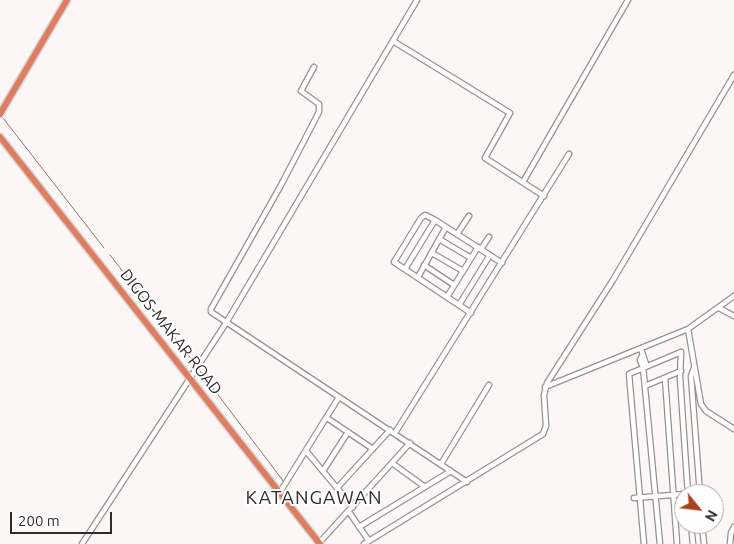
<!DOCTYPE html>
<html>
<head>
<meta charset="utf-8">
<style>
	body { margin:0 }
	#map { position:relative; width:734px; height:544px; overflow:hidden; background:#fcf7f6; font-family:Ubuntu,sans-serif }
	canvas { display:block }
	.north { position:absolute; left:674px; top:484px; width:50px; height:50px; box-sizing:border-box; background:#fff; border:1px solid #acabab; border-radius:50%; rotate:119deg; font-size:14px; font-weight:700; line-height:20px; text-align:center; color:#2f2d2c }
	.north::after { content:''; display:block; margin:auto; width:18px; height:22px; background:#a8411f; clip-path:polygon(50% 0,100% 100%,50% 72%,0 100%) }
	.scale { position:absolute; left:10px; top:512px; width:102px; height:22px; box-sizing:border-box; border:2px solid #2f2d2c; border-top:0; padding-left:6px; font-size:15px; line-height:18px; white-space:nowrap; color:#2f2d2c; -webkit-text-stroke:4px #fff; paint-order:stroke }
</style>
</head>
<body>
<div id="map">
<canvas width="734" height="544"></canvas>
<div class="north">N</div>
<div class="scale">200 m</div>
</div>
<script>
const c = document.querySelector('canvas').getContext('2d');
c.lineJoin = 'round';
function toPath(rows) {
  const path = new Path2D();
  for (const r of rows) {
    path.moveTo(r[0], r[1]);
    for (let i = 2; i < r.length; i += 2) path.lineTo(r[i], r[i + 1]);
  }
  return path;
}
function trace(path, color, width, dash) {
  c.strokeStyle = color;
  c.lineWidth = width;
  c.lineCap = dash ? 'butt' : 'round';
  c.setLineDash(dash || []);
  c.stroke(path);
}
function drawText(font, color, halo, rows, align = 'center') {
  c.font = font + ' Ubuntu,sans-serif';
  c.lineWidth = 4;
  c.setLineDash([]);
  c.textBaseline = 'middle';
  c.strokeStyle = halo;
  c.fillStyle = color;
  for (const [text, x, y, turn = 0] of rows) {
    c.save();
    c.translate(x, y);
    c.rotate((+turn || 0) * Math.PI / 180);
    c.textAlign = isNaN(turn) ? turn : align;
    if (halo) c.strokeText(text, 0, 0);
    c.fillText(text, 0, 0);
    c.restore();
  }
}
const stream = toPath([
	[3,118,104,248],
	[110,255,196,365],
	[200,371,284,482]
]);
const minor = toPath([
	[393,41,510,113,485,158,544,196],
	[314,67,301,91,319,104,319,112,280,187,211,309,211,312,467,482],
	[523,182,628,0],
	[457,234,469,216],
	[439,239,471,258],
	[481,249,489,237],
	[432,253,463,271],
	[424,265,454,285],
	[405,269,435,220],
	[418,277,446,227],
	[447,297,478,247],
	[459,305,490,255],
	[719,308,734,316],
	[471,313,394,262,421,218,425,215,435,220,502,263],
	[688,329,701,404,706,411,734,429],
	[641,349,646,364,643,367,660,544],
	[642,356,640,360,643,367],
	[694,368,691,376,700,494],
	[665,378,677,544],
	[645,386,681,371],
	[545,387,688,329,734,296],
	[327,418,373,449],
	[395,433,569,154],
	[306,451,353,507],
	[392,463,425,487],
	[441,464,489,385],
	[323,471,348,432],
	[337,488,390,430],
	[280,492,339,397],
	[634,498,684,494],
	[349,512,369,541],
	[691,524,693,544],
	[702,524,704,544],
	[359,527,451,471],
	[319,543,410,443],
	[82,544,226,323,417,0],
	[364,544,543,434,546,426,544,395,547,383,613,280,734,75],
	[644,544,629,374,681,352,680,378,688,494],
	[730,544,731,533,734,527]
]);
const highway = toPath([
	[0,114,67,0],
	[0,137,320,544]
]);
const streetNames = [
	["DIGOS-MAKAR ROAD",171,332,52]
];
const quarterNames = [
	["KATANGAWAN",314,498]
];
trace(stream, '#8d746c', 1);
trace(minor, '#969190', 7);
trace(highway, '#d5d5d5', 9);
trace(minor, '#fff', 4.5);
trace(highway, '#de7d5f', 6);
drawText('16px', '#2f2d2c', '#fff', streetNames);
c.letterSpacing = '1px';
drawText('19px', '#2f2d2c', '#fff', quarterNames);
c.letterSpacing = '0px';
</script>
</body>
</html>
